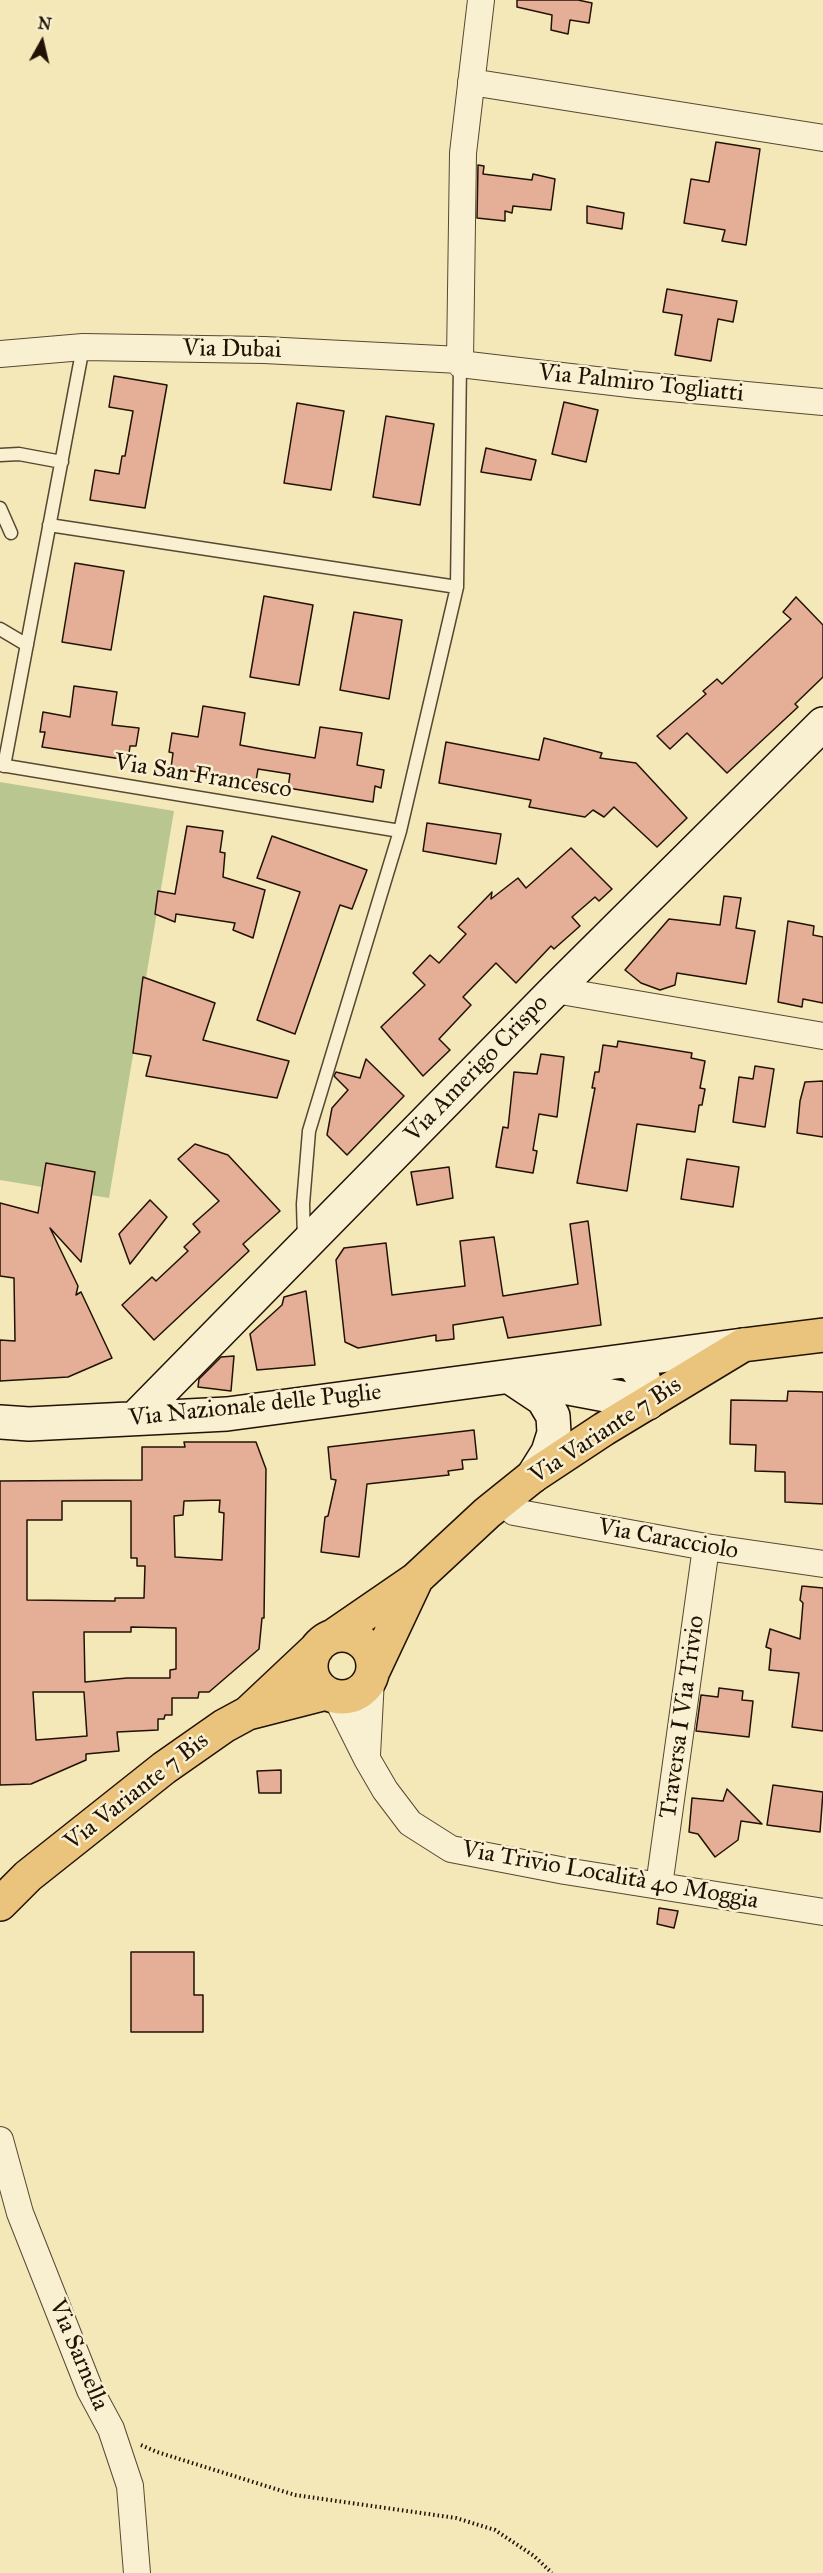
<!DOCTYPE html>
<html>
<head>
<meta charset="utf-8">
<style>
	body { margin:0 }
	#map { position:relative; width:823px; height:2573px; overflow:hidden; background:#f5e8b8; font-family:"IM FELL Great Primer",serif }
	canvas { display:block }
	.north { position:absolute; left:12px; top:12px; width:60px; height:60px; -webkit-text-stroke:4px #f8f0d1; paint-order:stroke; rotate:8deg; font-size:16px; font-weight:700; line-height:24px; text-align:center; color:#211205 }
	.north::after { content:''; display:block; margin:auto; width:21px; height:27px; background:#211205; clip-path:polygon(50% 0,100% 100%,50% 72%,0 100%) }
</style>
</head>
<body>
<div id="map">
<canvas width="823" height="2573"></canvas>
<div class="north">N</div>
</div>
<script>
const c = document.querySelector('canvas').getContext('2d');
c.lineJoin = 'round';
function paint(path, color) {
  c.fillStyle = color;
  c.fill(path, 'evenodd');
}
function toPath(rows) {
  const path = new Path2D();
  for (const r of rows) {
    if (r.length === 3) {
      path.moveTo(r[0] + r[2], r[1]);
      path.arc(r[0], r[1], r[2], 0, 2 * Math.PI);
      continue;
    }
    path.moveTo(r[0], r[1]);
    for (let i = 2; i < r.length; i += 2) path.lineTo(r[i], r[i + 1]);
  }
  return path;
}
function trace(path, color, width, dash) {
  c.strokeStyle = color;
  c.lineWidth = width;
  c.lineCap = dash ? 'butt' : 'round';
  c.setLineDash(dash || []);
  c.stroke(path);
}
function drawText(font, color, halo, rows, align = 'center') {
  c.font = font + ' "IM FELL Great Primer",serif';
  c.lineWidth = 5;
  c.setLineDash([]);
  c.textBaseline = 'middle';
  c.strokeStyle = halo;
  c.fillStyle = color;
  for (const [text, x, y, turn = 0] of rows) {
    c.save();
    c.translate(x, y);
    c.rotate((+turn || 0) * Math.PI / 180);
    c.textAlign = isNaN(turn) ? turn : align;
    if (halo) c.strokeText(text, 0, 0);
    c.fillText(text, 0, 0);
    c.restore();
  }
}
const green = toPath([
	[0,782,174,811,109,1198,0,1180]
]);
const building = toPath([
	[517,0,578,0,592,3,589,23,570,20,568,34,551,30,552,15,517,7,517,0],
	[716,142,760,149,746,245,722,241,725,230,684,223,691,179,709,182,716,142],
	[478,165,484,166,483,174,532,180,533,174,555,179,551,210,513,206,512,213,505,211,505,221,477,218,478,165],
	[587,206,624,213,622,229,587,223,587,206],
	[667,289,737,301,733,322,718,319,711,361,675,355,682,315,663,312,667,289],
	[114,376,167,385,145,508,90,500,95,470,119,474,122,456,125,456,133,411,109,407,114,376],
	[564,402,598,410,586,462,552,454,564,402],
	[297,403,344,411,331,490,284,483,297,403],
	[386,416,434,424,420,505,373,497,386,416],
	[486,448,536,460,531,480,481,472,486,448],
	[75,563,124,571,111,650,62,642,75,563],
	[264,596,313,605,299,685,250,677,264,596],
	[796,597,823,625,823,677,795,704,798,707,727,773,687,733,670,749,657,736,706,694,703,691,717,679,722,684,791,619,783,612,796,597],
	[354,612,402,620,389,699,340,690,354,612],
	[74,686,117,692,112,725,139,728,136,746,130,746,128,760,42,747,45,732,40,732,43,712,70,717,74,686],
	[203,706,245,713,240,745,267,750,315,758,320,727,362,733,357,765,384,770,381,788,375,786,373,802,288,788,290,774,258,769,256,781,171,768,173,753,169,752,172,733,198,737,203,706],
	[544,738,602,753,600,758,636,763,687,818,657,847,614,807,604,817,593,810,585,817,529,807,531,800,439,783,446,742,539,760,544,738],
	[427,823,501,834,496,864,423,851,427,823],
	[187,826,223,831,220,852,225,853,223,877,265,890,253,938,233,930,235,923,176,914,175,922,155,914,158,891,175,894,187,826],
	[272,836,367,870,352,909,340,905,295,1034,257,1020,300,892,257,878,272,836],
	[571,848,612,889,599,901,595,897,572,917,580,926,554,949,551,946,516,983,496,963,463,997,471,1005,439,1039,450,1050,423,1076,381,1027,425,985,413,973,430,955,439,963,466,934,458,927,492,892,491,899,518,878,526,888,571,848],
	[724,896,741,898,736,928,755,931,746,984,677,973,675,985,660,990,641,983,625,970,669,919,720,925,724,896],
	[788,921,814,926,813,935,823,937,823,1003,803,999,802,1007,778,1002,788,921],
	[143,977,215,1003,203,1040,289,1061,277,1098,146,1076,151,1056,133,1053,143,977],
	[618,1041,692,1053,691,1058,705,1061,700,1088,705,1089,702,1105,699,1105,695,1132,637,1124,627,1191,577,1183,595,1088,592,1088,595,1072,599,1072,603,1045,617,1047,618,1041],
	[541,1054,564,1057,557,1117,539,1114,533,1150,537,1151,533,1173,496,1167,503,1127,508,1128,514,1072,537,1074,541,1054],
	[366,1059,404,1096,347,1155,327,1135,332,1108,348,1090,334,1076,336,1072,360,1078,366,1059],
	[755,1066,774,1069,765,1127,733,1122,739,1077,753,1079,755,1066],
	[823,1081,823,1137,797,1133,800,1101,805,1082,823,1081],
	[195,1144,228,1155,280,1211,243,1244,249,1251,154,1340,122,1305,152,1277,156,1281,188,1251,184,1247,200,1232,193,1224,219,1201,178,1159,195,1144],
	[687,1159,739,1167,733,1207,681,1199,687,1159],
	[46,1163,95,1172,81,1262,50,1228,78,1286,76,1295,81,1292,112,1358,68,1377,0,1381,0,1340,15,1341,14,1278,0,1276,0,1203,38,1213,46,1163],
	[449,1167,453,1198,417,1205,411,1172,449,1167],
	[150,1200,167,1217,130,1264,119,1234,150,1200],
	[588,1221,601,1325,508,1338,503,1317,453,1325,454,1339,436,1341,436,1335,358,1348,345,1342,336,1260,344,1248,386,1243,392,1295,465,1286,460,1241,494,1237,503,1296,578,1284,570,1224,588,1221],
	[306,1291,315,1365,257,1370,250,1334,282,1305,284,1297,306,1291],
	[234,1356,231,1391,198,1387,199,1379,221,1357,234,1356],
	[788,1391,823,1392,823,1504,785,1502,785,1472,755,1471,756,1445,730,1444,731,1400,787,1401,788,1391],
	[474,1430,477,1459,462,1460,463,1469,448,1471,449,1475,367,1484,359,1557,321,1552,325,1517,328,1516,336,1480,331,1479,328,1447,474,1430],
	[184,1442,256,1442,266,1469,264,1618,262,1618,259,1649,209,1692,199,1692,198,1698,172,1698,172,1715,165,1715,164,1719,158,1719,158,1730,117,1732,119,1751,86,1754,86,1760,31,1784,0,1785,0,1481,142,1480,142,1447,185,1447,184,1442],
	[220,1500,219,1512,224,1513,222,1560,175,1557,174,1516,183,1515,184,1501,220,1500],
	[62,1501,131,1501,131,1558,137,1558,137,1566,145,1566,144,1598,115,1598,115,1601,27,1600,27,1520,62,1520,62,1501],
	[131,1627,176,1628,176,1669,170,1670,170,1678,127,1678,85,1682,84,1632,131,1632,131,1627],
	[33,1692,84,1692,87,1736,36,1740,33,1692],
	[802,1586,823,1588,823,1731,792,1727,799,1673,769,1670,771,1649,766,1647,770,1629,800,1639,803,1603,800,1600,802,1586],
	[719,1688,743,1691,742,1700,753,1701,749,1737,696,1731,701,1695,718,1697,719,1688],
	[281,1770,281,1793,259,1793,257,1771,281,1770],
	[773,1785,823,1792,820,1832,767,1825,773,1785],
	[727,1789,762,1824,741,1821,738,1840,715,1857,698,1834,689,1832,692,1798,723,1801,727,1789],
	[659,1908,678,1911,674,1928,657,1924,659,1908],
	[131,1952,194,1952,194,1995,203,1995,203,2032,131,2032,131,1952]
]);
const path = toPath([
	[141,2445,157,2452,295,2495,456,2518,495,2530,534,2556,552,2573]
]);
const lane = toPath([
	[0,455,19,454,62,462],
	[0,508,11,533],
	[49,525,457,587],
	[0,629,27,645],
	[0,765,400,831],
	[4,766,83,347],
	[304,1239,303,1204,309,1131,400,831,457,587,460,364]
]);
const street = toPath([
	[471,82,823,138],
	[0,354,83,347,264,350,460,360,460,364,638,385,823,402],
	[460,360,463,153,481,0],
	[555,990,823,1036],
	[514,1512,706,1547,823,1564],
	[336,1697,367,1759,385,1790,410,1823,451,1849,565,1871,823,1912],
	[367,1755,371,1679],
	[659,1886,706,1547],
	[0,2140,20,2213,90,2390,111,2429,130,2486,137,2573]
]);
const secondary = toPath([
	[513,1379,543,1399,553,1416,554,1433,548,1452,533,1476],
	[537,1382,648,1403,643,1377,634,1365,624,1361],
	[135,1418,555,990,823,724],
	[0,1422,29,1424,227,1414,743,1345]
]);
const primary = toPath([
	[342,1666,31],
	[333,1636,416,1579,487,1513,533,1476,604,1429,743,1345,823,1335],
	[374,1669,415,1582],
	[249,1712,317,1648],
	[0,1904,28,1876,164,1768,224,1726,248,1713,326,1693]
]);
const streetNames = [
	["Via Dubai",232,350,1],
	["Via Palmiro Togliatti",641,384,6],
	["Via San Francesco",203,777,9],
	["Via Amerigo Crispo",477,1069,-46],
	["Via Nazionale delle Puglie",255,1406,-6],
	["Via Variante 7 Bis",606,1431,-33],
	["Via Caracciolo",668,1540,10],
	["Traversa I Via Trivio",683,1717,-82],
	["Via Variante 7 Bis",137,1792,-38],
	["Via Trivio Località 40 Moggia",610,1876,10],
	["Via Sarnella",78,2355,67]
];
paint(green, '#bac690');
paint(building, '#e5ae97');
trace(building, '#211205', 1.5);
trace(lane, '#564832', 15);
trace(street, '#564832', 28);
trace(secondary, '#211205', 36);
trace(primary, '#211205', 36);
trace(path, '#211205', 4, [1.5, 3]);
trace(lane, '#f8f0d1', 12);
trace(street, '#f8f0d1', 26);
trace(secondary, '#f8f0d1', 33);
trace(primary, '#eac47c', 33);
drawText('24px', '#211205', '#f8f0d1', streetNames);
</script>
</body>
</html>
